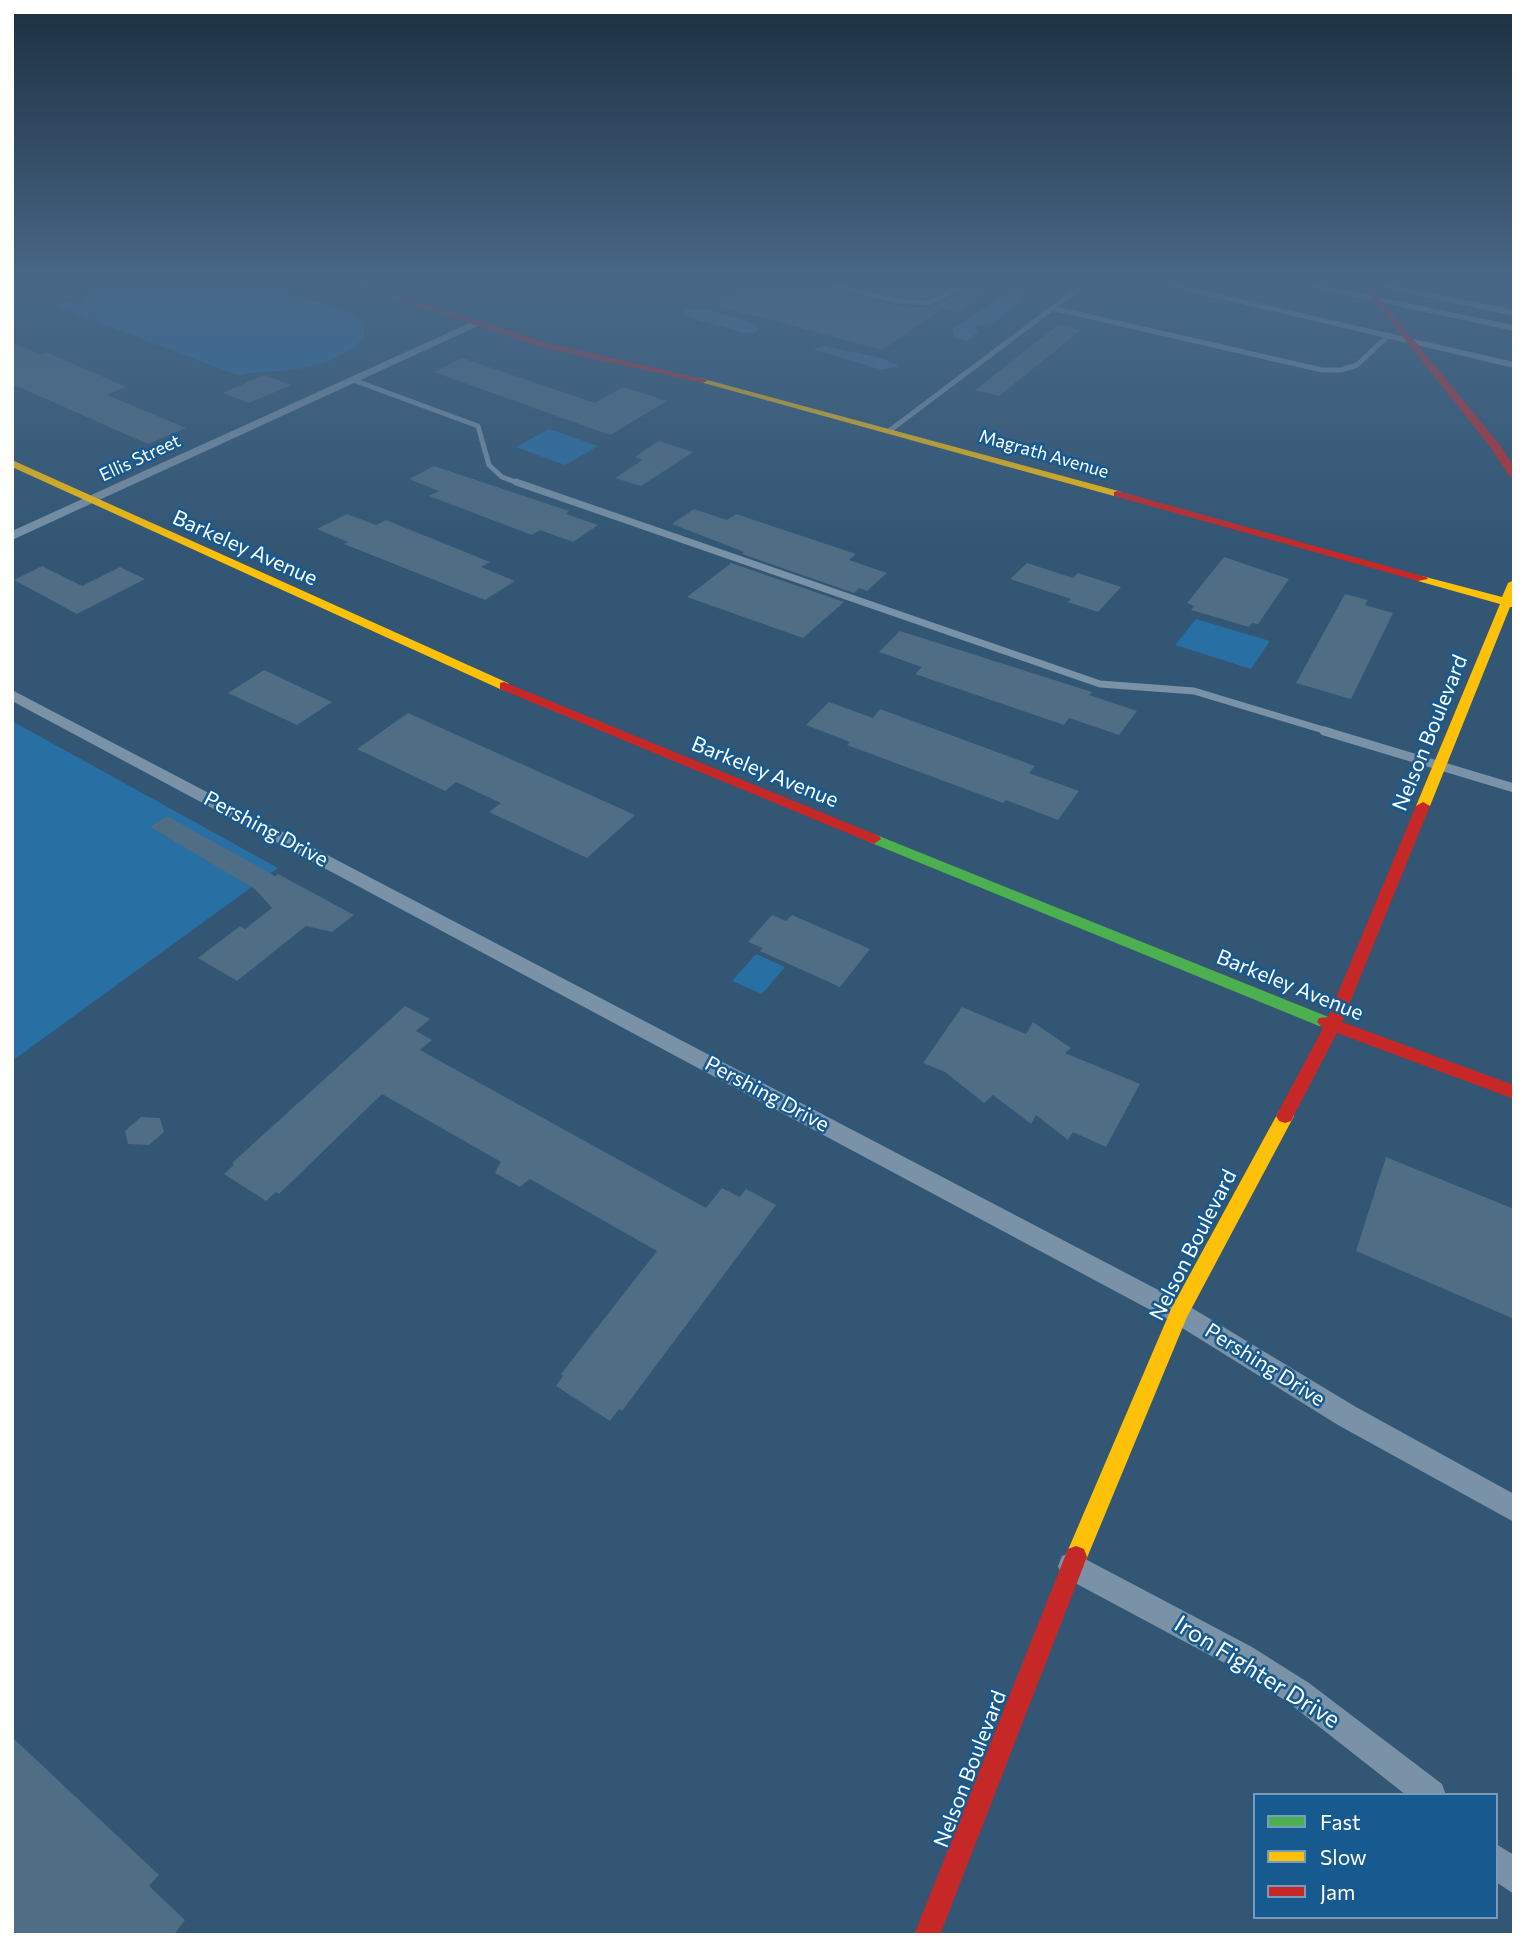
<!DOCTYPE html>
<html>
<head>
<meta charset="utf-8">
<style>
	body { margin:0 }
	#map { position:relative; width:1526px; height:1947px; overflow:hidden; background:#325674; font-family:Commissioner,sans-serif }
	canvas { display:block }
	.frame { position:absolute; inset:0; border:14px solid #fff; pointer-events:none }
	.legend { position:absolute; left:1253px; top:1793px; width:245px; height:126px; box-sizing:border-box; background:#175a8f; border:2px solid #749cbc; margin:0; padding:9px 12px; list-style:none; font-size:21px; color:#fff }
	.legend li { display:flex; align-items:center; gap:14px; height:35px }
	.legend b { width:35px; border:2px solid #749cbc }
</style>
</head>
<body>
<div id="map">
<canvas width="1526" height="1947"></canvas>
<div class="frame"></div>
<ul class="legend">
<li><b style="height:9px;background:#4caf50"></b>Fast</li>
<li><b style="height:9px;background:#ffc107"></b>Slow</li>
<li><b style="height:9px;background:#c62828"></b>Jam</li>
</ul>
</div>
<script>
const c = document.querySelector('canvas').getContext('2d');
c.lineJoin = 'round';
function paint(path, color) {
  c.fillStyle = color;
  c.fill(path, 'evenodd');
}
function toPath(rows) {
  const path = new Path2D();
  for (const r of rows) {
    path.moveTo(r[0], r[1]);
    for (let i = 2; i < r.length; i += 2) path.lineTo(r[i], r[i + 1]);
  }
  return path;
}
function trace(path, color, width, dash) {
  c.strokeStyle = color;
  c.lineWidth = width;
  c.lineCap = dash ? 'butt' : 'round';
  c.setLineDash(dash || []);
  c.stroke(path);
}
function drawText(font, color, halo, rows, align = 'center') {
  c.font = font + ' Commissioner,sans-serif';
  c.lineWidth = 5;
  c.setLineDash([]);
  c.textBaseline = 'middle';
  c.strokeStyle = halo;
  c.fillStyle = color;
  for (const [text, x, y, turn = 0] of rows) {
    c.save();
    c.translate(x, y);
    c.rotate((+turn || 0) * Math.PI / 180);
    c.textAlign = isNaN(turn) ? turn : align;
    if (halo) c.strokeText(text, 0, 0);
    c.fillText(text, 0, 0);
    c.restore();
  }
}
const green = toPath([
	[99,286,270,286,353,314,363,323,365,333,356,347,327,362,292,370,249,373,240,376,56,306,68,302,81,306,85,297],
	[549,429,598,446,565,465,516,447],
	[1196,619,1270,641,1251,669,1175,645],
	[12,721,278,868,12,1061],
	[756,954,785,967,762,994,732,981]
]);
const water = toPath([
	[1018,286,1035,288,1016,296,1022,301,992,324,974,326,978,332,967,341,955,338,952,329],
	[687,309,704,309,750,322,759,329,753,333,741,332,690,318,683,313],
	[823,346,881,358,899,366,882,370,813,349]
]);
const building = toPath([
	[745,286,768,290,786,286,806,291,806,286,829,286,833,291,898,306,929,308,964,291,967,286,995,286,958,313,942,309,882,350,712,304],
	[858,286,950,286,928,298,900,296],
	[1058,325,1081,330,999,396,975,390],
	[12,342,40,354,46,352,126,387,107,395,186,428,148,444,12,384],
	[462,358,595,403,623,387,667,401,610,435,434,372],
	[264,375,291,385,249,403,223,393],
	[659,441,693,452,641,486,615,478,643,460,635,457],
	[434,466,569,511,566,514,598,525,573,542,540,530,532,535,429,496,439,491,409,479],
	[694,509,727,520,736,514,856,554,849,560,887,573,867,591,859,588,854,593,742,554,744,552,672,524],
	[347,514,376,525,386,520,490,562,481,567,515,581,485,600,344,544,348,542,317,529],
	[1224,557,1289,579,1258,624,1252,623,1249,627,1191,610,1194,606,1187,603],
	[731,563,844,602,803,638,687,597],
	[1027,563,1073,578,1078,573,1121,587,1098,612,1068,602,1071,599,1010,579],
	[42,566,82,586,120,567,145,579,77,614,14,580],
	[1345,594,1368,600,1365,605,1393,613,1351,699,1296,683],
	[900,631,1092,692,1089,695,1137,711,1119,735,1069,718,1064,725,915,674,922,667,879,652],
	[264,670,332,702,297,725,228,693],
	[829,702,873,718,880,709,1035,766,1029,773,1079,791,1058,820,1006,800,1003,803,847,745,850,742,806,725],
	[408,713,635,815,587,858,489,812,501,803,456,782,445,791,357,749],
	[167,816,275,876,278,874,354,915,332,932,306,926,237,981,198,958,240,926,245,929,272,908,255,889,150,827],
	[772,915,786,921,792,915,870,949,840,987,760,951,763,948,748,942],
	[405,1006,430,1019,416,1031,432,1040,420,1050,706,1208,722,1188,740,1197,746,1189,776,1205,622,1411,619,1409,610,1421,556,1386,563,1376,561,1374,657,1251,530,1179,520,1187,495,1173,501,1162,382,1094,279,1194,276,1192,266,1201,224,1174,234,1165,232,1163],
	[962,1007,1026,1034,1033,1022,1071,1048,1065,1053,1140,1084,1106,1147,1073,1132,1068,1140,1036,1115,1031,1124,993,1095,984,1103,945,1072,923,1063],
	[141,1117,160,1118,164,1132,149,1145,128,1144,125,1131],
	[1386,1157,1514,1209,1514,1319,1356,1251],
	[12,1737,159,1875,149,1886,185,1920,174,1935,12,1935]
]);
const laneFar2 = toPath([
	[834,286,899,301,929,303,962,286],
	[1052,308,1322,370,1341,370,1357,365,1389,335],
	[353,380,478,426,489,465,502,477,521,484],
	[889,431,1082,286]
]);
const laneFar1 = toPath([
	[516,482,1100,684,1194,691,1330,732]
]);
const lane = toPath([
	[1324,731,1514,788]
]);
const street = toPath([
	[1165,286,1184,286,1514,362,1514,368,1165,286],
	[1303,286,1324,286,1514,325,1514,331,1303,286],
	[1374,286,1395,286,1514,310,1514,316,1374,286],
	[474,321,479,324,478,326,12,540,12,531,474,321],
	[12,690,1187,1305,1356,1407,1514,1494,1514,1522,1338,1425,1171,1321,12,701,12,690],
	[1072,1552,1252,1647,1309,1683,1442,1784,1446,1795,1406,1795,1289,1703,1232,1667,1062,1576,1058,1566,1062,1556,1072,1552],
	[1496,1844,1514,1855,1514,1894,1496,1882,1496,1844]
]);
const fast = toPath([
	[874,834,1331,1018,1333,1022,1331,1026,1319,1026,869,842,867,839,869,836,874,834]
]);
const slow = toPath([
	[700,378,1122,492,1123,494,1114,496,700,382,700,378],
	[12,460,508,683,510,686,504,690,500,689,12,467,12,460],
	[1422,576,1502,597,1508,583,1514,580,1514,607,1510,607,1430,806,1423,810,1416,806,1500,604,1418,581,1416,579,1422,576],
	[1285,1109,1291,1111,1294,1116,1187,1317,1084,1565,1076,1568,1068,1565,1065,1557,1172,1307,1279,1111,1285,1109]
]);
const jam = toPath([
	[358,286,371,286,546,343,708,380,703,383,541,347,358,286],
	[1362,286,1370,286,1499,444,1514,467,1514,478,1510,477,1491,448,1362,286],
	[1118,491,1426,577,1428,579,1418,581,1114,496,1114,492,1118,491],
	[504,682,879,836,881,839,874,844,869,842,500,689,500,683,504,682],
	[1423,802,1430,806,1342,1022,1514,1085,1514,1099,1337,1033,1291,1121,1285,1123,1279,1121,1276,1116,1323,1028,1317,1022,1319,1018,1328,1017,1416,806,1423,802],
	[1076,1546,1084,1549,1087,1557,940,1935,914,1935,1068,1549,1076,1546]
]);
const farStreetnames = [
	["Magrath Avenue",1044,454,16],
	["Ellis Street",140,458,-25]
];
const streetNames = [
	["Barkeley Avenue",245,548,24],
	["Nelson Boulevard",1430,733,-68],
	["Barkeley Avenue",765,772,22],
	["Pershing Drive",266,829,28],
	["Barkeley Avenue",1290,985,22],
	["Pershing Drive",767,1094,28],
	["Nelson Boulevard",1193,1245,-63],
	["Pershing Drive",1265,1365,32],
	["Nelson Boulevard",970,1769,-69]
];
const nearStreetnames = [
	["Iron Fighter Drive",1257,1672,32]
];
paint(green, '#286fa4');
paint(water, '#447298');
paint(building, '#4f6d84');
trace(laneFar2, '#7992a7', 5);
trace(laneFar1, '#7992a7', 7);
trace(lane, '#7992a7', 9);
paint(street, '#7992a7');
paint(fast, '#4caf50');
paint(slow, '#ffc107');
paint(jam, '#c62828');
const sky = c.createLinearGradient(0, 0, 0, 559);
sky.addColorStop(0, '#1c2f40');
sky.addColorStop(0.51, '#496888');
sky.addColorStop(1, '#49688800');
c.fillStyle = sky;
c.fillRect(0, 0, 1526, 559);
drawText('18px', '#fff', '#175a8f', farStreetnames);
drawText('21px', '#fff', '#175a8f', streetNames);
drawText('24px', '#fff', '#175a8f', nearStreetnames);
</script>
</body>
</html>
